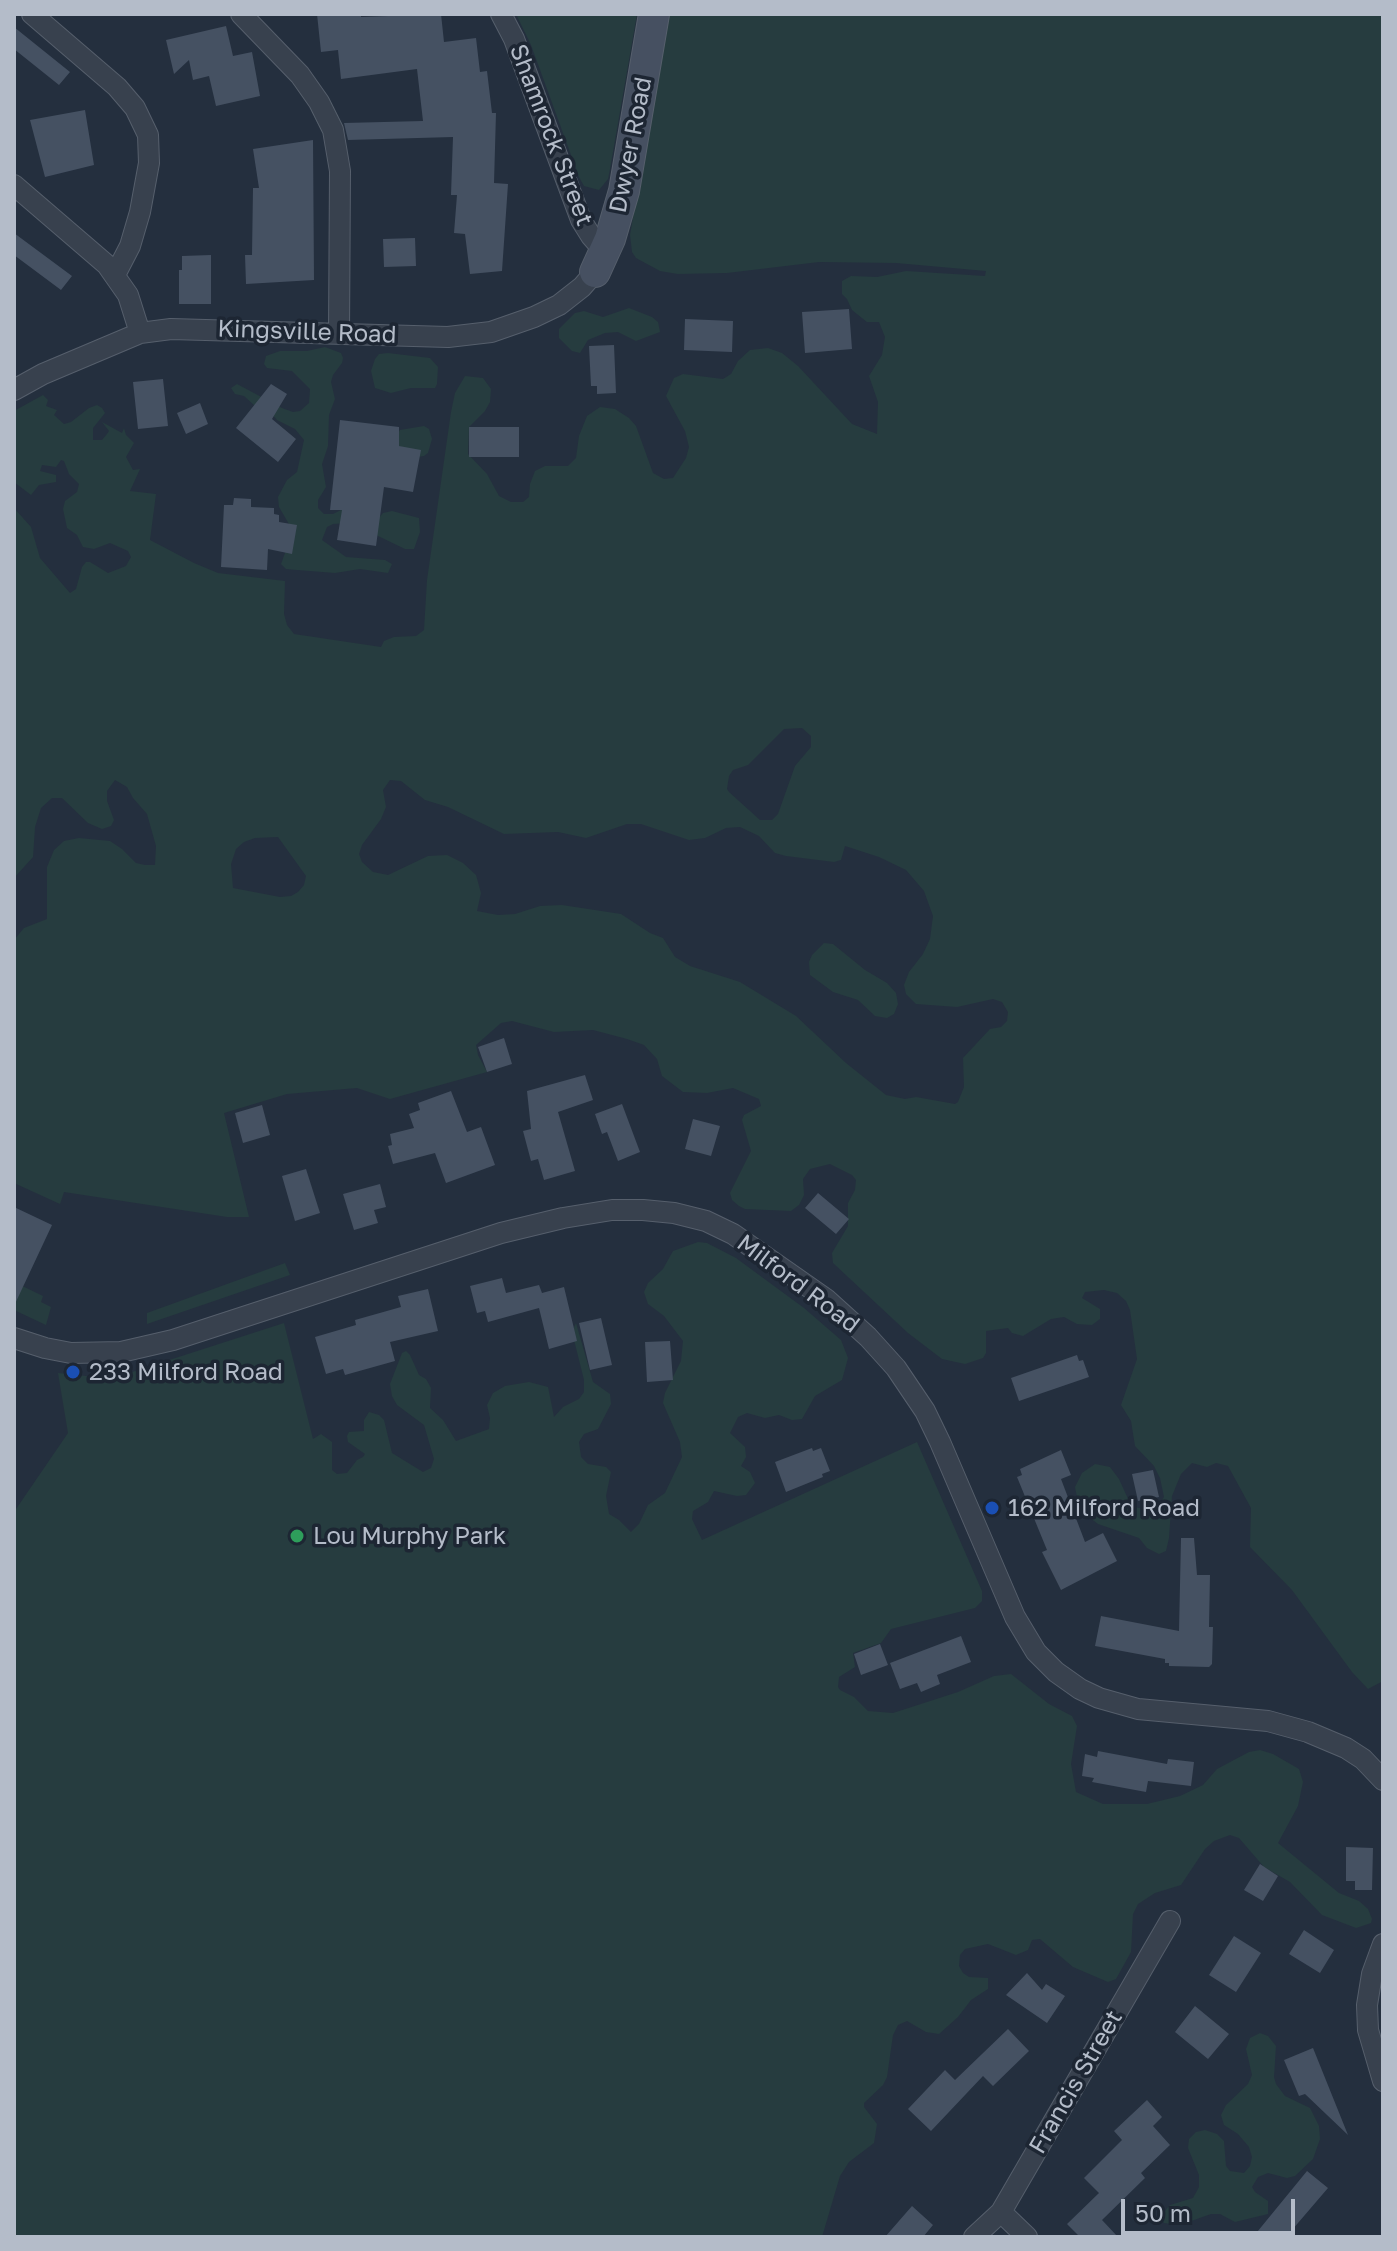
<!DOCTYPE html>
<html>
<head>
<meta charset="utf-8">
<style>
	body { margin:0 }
	#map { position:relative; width:1397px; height:2251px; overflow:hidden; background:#242f3e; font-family:"Golos Text",sans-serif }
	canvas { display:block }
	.frame { position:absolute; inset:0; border:16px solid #b4bcc9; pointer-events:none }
	.scale { position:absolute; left:1121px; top:2199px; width:174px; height:36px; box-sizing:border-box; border:4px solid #b4bcc9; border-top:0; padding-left:10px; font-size:24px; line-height:28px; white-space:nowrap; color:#b4bcc9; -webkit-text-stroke:6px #1d2633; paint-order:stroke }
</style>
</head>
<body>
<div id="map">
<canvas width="1397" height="2251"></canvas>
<div class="frame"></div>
<div class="scale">50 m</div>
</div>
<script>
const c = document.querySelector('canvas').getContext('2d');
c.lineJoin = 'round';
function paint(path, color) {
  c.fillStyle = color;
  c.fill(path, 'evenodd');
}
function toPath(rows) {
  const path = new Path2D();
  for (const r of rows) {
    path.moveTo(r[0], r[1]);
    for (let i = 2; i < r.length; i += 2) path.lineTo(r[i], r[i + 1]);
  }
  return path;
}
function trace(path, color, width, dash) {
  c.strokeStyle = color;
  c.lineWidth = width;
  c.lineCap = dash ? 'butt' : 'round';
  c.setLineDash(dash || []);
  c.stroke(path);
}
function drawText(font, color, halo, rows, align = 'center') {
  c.font = font + ' "Golos Text",sans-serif';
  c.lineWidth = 7;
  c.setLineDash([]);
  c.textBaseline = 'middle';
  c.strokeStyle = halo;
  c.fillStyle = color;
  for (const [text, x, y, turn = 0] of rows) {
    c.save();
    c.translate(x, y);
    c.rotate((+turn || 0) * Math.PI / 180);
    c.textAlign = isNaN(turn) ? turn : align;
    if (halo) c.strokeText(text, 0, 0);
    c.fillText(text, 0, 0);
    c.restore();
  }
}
const green = toPath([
	[516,14,637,14,610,169,608,179,599,190,584,186,579,177,531,45],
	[668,14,1383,14,1383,1681,1368,1689,1352,1672,1292,1590,1250,1547,1251,1508,1228,1466,1216,1463,1207,1467,1192,1463,1181,1474,1172,1496,1169,1538,1166,1551,1159,1554,1147,1548,1139,1538,1098,1524,1089,1517,1077,1497,1075,1487,1082,1473,1095,1464,1110,1467,1119,1479,1129,1501,1138,1508,1152,1508,1159,1504,1164,1497,1160,1478,1154,1466,1135,1446,1131,1421,1121,1405,1137,1359,1130,1310,1126,1301,1117,1293,1104,1290,1085,1292,1082,1298,1100,1309,1100,1319,1092,1325,1077,1324,1064,1317,1051,1319,1023,1336,1012,1333,1008,1328,986,1331,986,1353,983,1358,965,1364,942,1359,908,1333,833,1263,832,1253,848,1226,848,1203,855,1190,856,1180,852,1175,830,1164,810,1169,803,1179,804,1195,799,1205,791,1211,745,1209,739,1206,732,1200,730,1193,751,1151,742,1120,744,1115,761,1106,759,1099,733,1088,707,1093,683,1092,662,1076,657,1059,644,1045,627,1039,593,1030,554,1032,512,1021,501,1023,476,1045,478,1055,487,1072,390,1099,357,1088,287,1094,224,1113,249,1217,227,1217,64,1192,60,1204,14,1183,14,940,24,928,47,919,47,867,54,850,64,841,79,838,110,841,122,849,136,863,145,865,155,865,156,846,147,814,133,798,127,787,115,780,107,791,107,801,114,820,111,826,102,829,88,823,62,798,52,798,41,808,35,827,33,857,14,878,14,508,31,527,40,558,70,593,76,589,82,567,86,562,90,562,108,573,126,566,131,557,128,551,110,543,94,549,83,547,77,535,67,528,63,509,65,501,77,492,79,484,69,474,64,461,61,460,56,467,42,465,40,471,56,475,56,482,39,485,31,495,14,482,14,411,43,395,48,400,46,406,57,410,54,415,64,424,71,422,89,408,97,405,102,408,105,413,93,428,93,440,102,440,107,434,109,431,102,422,122,433,124,428,126,435,134,443,126,457,133,470,140,469,130,491,156,494,150,540,194,563,218,573,285,581,284,614,287,625,294,634,381,647,384,641,394,637,416,636,424,630,427,580,451,412,455,393,465,376,483,378,491,389,490,402,485,411,469,427,468,454,487,474,499,496,511,502,523,502,529,497,530,484,535,471,545,466,568,466,576,458,579,436,587,416,600,407,615,409,629,418,636,426,653,473,664,479,673,478,686,458,689,447,685,431,666,396,674,378,683,374,723,379,731,374,738,361,750,350,768,348,782,353,798,366,852,424,877,434,878,402,869,376,882,355,885,337,879,322,867,322,852,310,847,299,842,294,842,281,851,276,877,277,906,271,985,276,986,271,896,263,819,262,727,273,678,274,660,271,636,258,632,252,630,235],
	[802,728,811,736,811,747,795,766,778,814,772,820,760,820,729,792,727,789,729,776,733,770,748,765,784,729],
	[390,780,401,781,425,800,448,807,504,834,558,832,586,838,627,824,641,824,689,840,705,838,726,828,740,827,759,836,775,853,786,856,834,862,841,860,845,846,879,857,906,870,924,891,933,916,930,939,923,954,909,972,904,985,906,994,916,1004,957,1007,993,999,1002,1002,1008,1012,1007,1021,1001,1027,990,1029,963,1058,964,1087,958,1102,955,1104,916,1097,905,1099,886,1095,846,1063,796,1016,740,982,690,966,675,957,663,938,650,933,621,914,562,905,540,906,515,914,498,915,477,911,481,893,476,875,463,863,447,855,428,856,388,875,373,872,362,862,359,854,362,845,381,819,386,807,383,790],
	[278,837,306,876,304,885,298,892,291,896,280,897,233,888,231,864,236,849,244,842,255,838],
	[629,308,652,317,658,322,660,332,636,341,618,332,605,333,588,340,580,353,572,351,559,338,559,329,575,313,584,311,603,317],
	[325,347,341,353,343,358,342,363,333,375,331,382,335,399,329,415,328,446,322,464,326,487,318,500,318,508,324,514,333,514,347,507,347,523,333,524,327,527,322,540,346,557,385,560,392,564,388,573,360,569,335,573,297,570,286,569,281,564,293,531,279,507,278,497,287,480,297,472,304,440,295,429,277,420,270,412,255,406,244,396,235,394,231,388,237,384,282,408,293,412,300,411,309,403,310,389,292,371,267,368,264,364,266,356,280,351,307,351],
	[388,353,430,358,438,367,437,384,435,388,411,388,391,393,375,388,371,371,375,359,379,354],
	[424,426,429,429,432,439,428,453,424,456,417,457,397,445,395,437,400,430],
	[392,511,419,518,420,532,414,549,405,549,376,535,378,519,383,513],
	[824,943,833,944,865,970,887,983,896,993,898,1004,894,1014,887,1018,875,1016,858,1000,833,992,810,975,809,962,812,955],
	[698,1242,707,1243,736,1258,804,1308,841,1340,848,1358,842,1380,815,1396,802,1419,792,1420,779,1415,765,1418,747,1413,738,1417,730,1433,745,1447,746,1457,741,1466,750,1472,755,1483,746,1495,737,1496,714,1491,708,1502,693,1511,692,1519,702,1540,917,1442,982,1591,982,1601,975,1608,891,1629,881,1643,853,1653,855,1667,839,1677,838,1687,840,1690,854,1697,868,1711,893,1713,958,1692,994,1676,1011,1674,1049,1704,1072,1716,1077,1726,1071,1764,1076,1792,1103,1804,1147,1804,1180,1796,1203,1785,1217,1769,1249,1752,1260,1750,1273,1754,1299,1769,1303,1782,1298,1806,1278,1843,1339,1893,1359,1901,1368,1909,1372,1919,1371,1923,1356,1928,1322,1915,1290,1882,1264,1867,1239,1838,1230,1835,1214,1841,1205,1849,1181,1885,1155,1893,1138,1904,1133,1914,1131,1952,1116,1979,1108,1982,1073,1967,1040,1939,1032,1940,1028,1950,1016,1955,988,1944,965,1949,960,1955,959,1966,963,1973,969,1977,988,1978,988,1989,971,2000,958,2017,939,2034,926,2032,907,2021,898,2025,893,2035,887,2077,883,2085,864,2103,864,2107,877,2124,874,2143,849,2162,840,2176,822,2237,14,2237,14,1512,68,1433,58,1373,86,1376,129,1373,284,1323,313,1439,321,1434,332,1442,332,1470,337,1474,347,1473,357,1460,363,1457,365,1454,348,1442,347,1436,349,1432,364,1431,364,1420,369,1412,379,1415,384,1420,392,1453,423,1472,431,1468,434,1459,424,1425,397,1405,392,1396,390,1384,402,1353,406,1351,410,1355,419,1375,426,1379,431,1388,430,1408,443,1420,456,1441,489,1429,490,1418,487,1405,493,1393,505,1386,529,1382,548,1387,554,1417,563,1407,579,1399,584,1392,584,1380,572,1332,576,1323,593,1382,610,1394,611,1404,598,1429,584,1434,579,1442,581,1457,588,1464,606,1467,611,1472,606,1496,609,1514,619,1520,631,1532,639,1524,648,1505,665,1493,682,1457,680,1442,663,1403,665,1393,681,1361,683,1341,664,1316,648,1304,644,1292,648,1283,663,1269,673,1251],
	[285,1263,290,1275,147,1324,147,1313],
	[14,1282,43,1296,41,1302,51,1307,46,1325,14,1310],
	[1260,2033,1268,2036,1276,2046,1274,2077,1276,2084,1285,2096,1310,2108,1319,2126,1320,2139,1313,2159,1295,2176,1287,2178,1268,2173,1258,2177,1252,2187,1255,2192,1268,2201,1268,2214,1235,2222,1220,2214,1211,2214,1180,2225,1164,2223,1161,2219,1163,2213,1170,2205,1193,2198,1199,2187,1199,2175,1188,2148,1189,2139,1196,2132,1205,2130,1217,2134,1224,2141,1226,2166,1230,2171,1244,2173,1250,2166,1252,2157,1249,2147,1238,2134,1224,2125,1221,2115,1226,2105,1248,2084,1252,2075,1246,2049,1250,2038]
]);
const building = toPath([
	[317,14,361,14,361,17,441,14,444,42,476,38,480,72,487,71,492,113,496,113,494,183,508,184,502,271,470,274,465,234,454,233,457,195,451,195,453,137,348,140,344,123,423,121,417,69,341,79,338,50,321,52],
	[226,26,233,56,252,52,260,96,216,106,209,76,193,80,189,60,174,74,166,40],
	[14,27,70,72,59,85,14,49],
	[85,110,94,165,45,177,30,120],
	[313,140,314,280,246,284,245,255,252,255,253,188,259,188,253,149],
	[14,233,72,276,61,290,14,255],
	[415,238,416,266,384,267,383,239],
	[211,255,211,304,179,304,179,270,182,270,182,256],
	[849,309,852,349,805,353,802,312],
	[685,319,733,321,732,352,684,350],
	[614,345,616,393,597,394,597,386,591,386,589,346],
	[163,379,168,426,138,429,133,382],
	[271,384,287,394,272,419,296,439,278,462,236,428],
	[200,403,208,424,186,434,177,413],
	[340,420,399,427,399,446,421,450,413,492,384,487,376,546,337,540,342,510,330,510],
	[469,427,519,427,519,457,469,457],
	[234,498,251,499,251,507,274,508,274,514,279,515,279,522,297,525,292,554,268,549,267,570,221,567,224,505,233,505],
	[504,1038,512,1064,487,1072,478,1047],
	[585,1075,593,1100,558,1112,575,1171,544,1180,538,1159,531,1161,523,1131,531,1129,527,1091],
	[451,1091,467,1132,481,1127,495,1165,446,1183,435,1153,393,1164,388,1146,392,1145,390,1134,414,1128,409,1114,420,1110,418,1103],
	[622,1104,640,1152,618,1161,607,1132,602,1134,595,1114],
	[262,1105,270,1135,243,1143,235,1113],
	[693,1119,720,1126,711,1156,685,1149],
	[306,1169,320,1213,295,1221,282,1176],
	[380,1184,386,1207,374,1210,378,1223,354,1230,343,1194],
	[818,1193,849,1219,836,1234,805,1208],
	[14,1207,52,1225,14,1306],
	[502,1278,506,1293,539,1285,542,1293,564,1287,577,1341,549,1349,539,1308,488,1322,485,1311,477,1313,470,1286],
	[428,1289,438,1331,390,1342,395,1361,345,1375,343,1369,326,1374,315,1337,356,1325,355,1320,401,1307,398,1296],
	[601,1318,612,1365,590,1370,579,1323],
	[670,1341,673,1380,647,1382,645,1342],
	[1077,1355,1079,1361,1083,1360,1089,1377,1019,1401,1011,1378],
	[812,1448,813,1451,821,1448,830,1471,822,1474,823,1477,786,1492,775,1462],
	[1061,1450,1071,1475,1061,1479,1085,1542,1103,1533,1117,1561,1061,1590,1042,1552,1047,1550,1017,1477,1022,1475,1020,1469],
	[1153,1470,1159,1497,1138,1501,1132,1474],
	[1181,1538,1194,1538,1197,1575,1210,1575,1209,1627,1213,1627,1212,1664,1209,1667,1169,1666,1169,1663,1165,1663,1165,1659,1095,1646,1101,1616,1179,1631],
	[961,1636,971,1662,937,1675,940,1684,921,1692,917,1683,900,1689,890,1663],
	[880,1644,888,1665,861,1675,854,1654],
	[1098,1751,1167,1764,1168,1759,1194,1762,1191,1786,1148,1781,1146,1792,1092,1782,1094,1778,1082,1776,1085,1754,1097,1757],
	[1346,1847,1373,1848,1372,1890,1355,1890,1355,1881,1346,1881],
	[1260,1864,1278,1876,1263,1901,1244,1890],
	[1304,1930,1334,1950,1320,1973,1289,1954],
	[1234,1936,1261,1953,1236,1992,1209,1975],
	[1027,1973,1042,1990,1046,1984,1065,1996,1047,2023,1006,1995],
	[1195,2006,1229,2034,1208,2059,1175,2032],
	[1008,2029,1029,2051,993,2086,983,2076,931,2131,908,2109,945,2070,955,2080],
	[1313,2048,1348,2135,1305,2094,1299,2096,1284,2060],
	[1147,2100,1162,2117,1153,2126,1170,2145,1141,2173,1145,2178,1102,2220,1118,2237,1080,2237,1067,2224,1099,2193,1084,2178,1122,2140,1114,2131],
	[1307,2171,1328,2188,1286,2237,1253,2237],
	[912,2206,933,2225,923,2237,885,2237]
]);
const street = toPath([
	[32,14,117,87,135,108,148,135,149,163,140,212,130,246,115,275],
	[241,14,300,75,319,102,333,130,340,171,339,333],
	[501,14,514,39,581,220,591,236,605,252],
	[14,185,107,265,128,295,140,333],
	[14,390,43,374,140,333,171,329,448,337,491,332,534,317,559,305,582,287,595,272],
	[14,1338,45,1348,71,1353,121,1352,173,1340,501,1233,563,1218,612,1210,643,1210,674,1213,706,1221,733,1234,826,1299,868,1337,896,1368,925,1411,940,1442,1015,1617,1036,1652,1056,1672,1080,1689,1099,1698,1138,1709,1268,1721,1308,1732,1346,1748,1363,1759,1383,1780],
	[1383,1944,1372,1974,1367,2005,1368,2030,1383,2081],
	[1001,2212,1027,2237],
	[974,2237,1001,2212,1170,1921]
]);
const secondary = toPath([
	[595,272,610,239,624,191,654,14]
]);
const markers = [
	[73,1372,8,"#1a4fb4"],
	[992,1508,8,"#1a4fb4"],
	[297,1536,8,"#2e9e5b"]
];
const streetNames = [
	["Shamrock Street",551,135,69],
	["Dwyer Road",631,145,-79],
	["Kingsville Road",307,332,2],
	["Milford Road",798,1284,37],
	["Francis Street",1076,2082,-60]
];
const poiNames = [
	["233 Milford Road",89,1372],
	["162 Milford Road",1008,1508],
	["Lou Murphy Park",313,1536]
];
paint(green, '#263c3f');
paint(building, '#455162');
trace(street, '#565f6c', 22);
trace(secondary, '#565f6c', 32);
trace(street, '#38414e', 20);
trace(secondary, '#465061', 30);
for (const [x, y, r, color] of markers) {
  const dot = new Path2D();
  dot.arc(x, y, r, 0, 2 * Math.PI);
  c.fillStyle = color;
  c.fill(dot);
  trace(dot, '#1d2633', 3);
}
drawText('24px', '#b4bcc9', '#1d2633', streetNames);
drawText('24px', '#b4bcc9', '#1d2633', poiNames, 'left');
</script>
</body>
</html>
